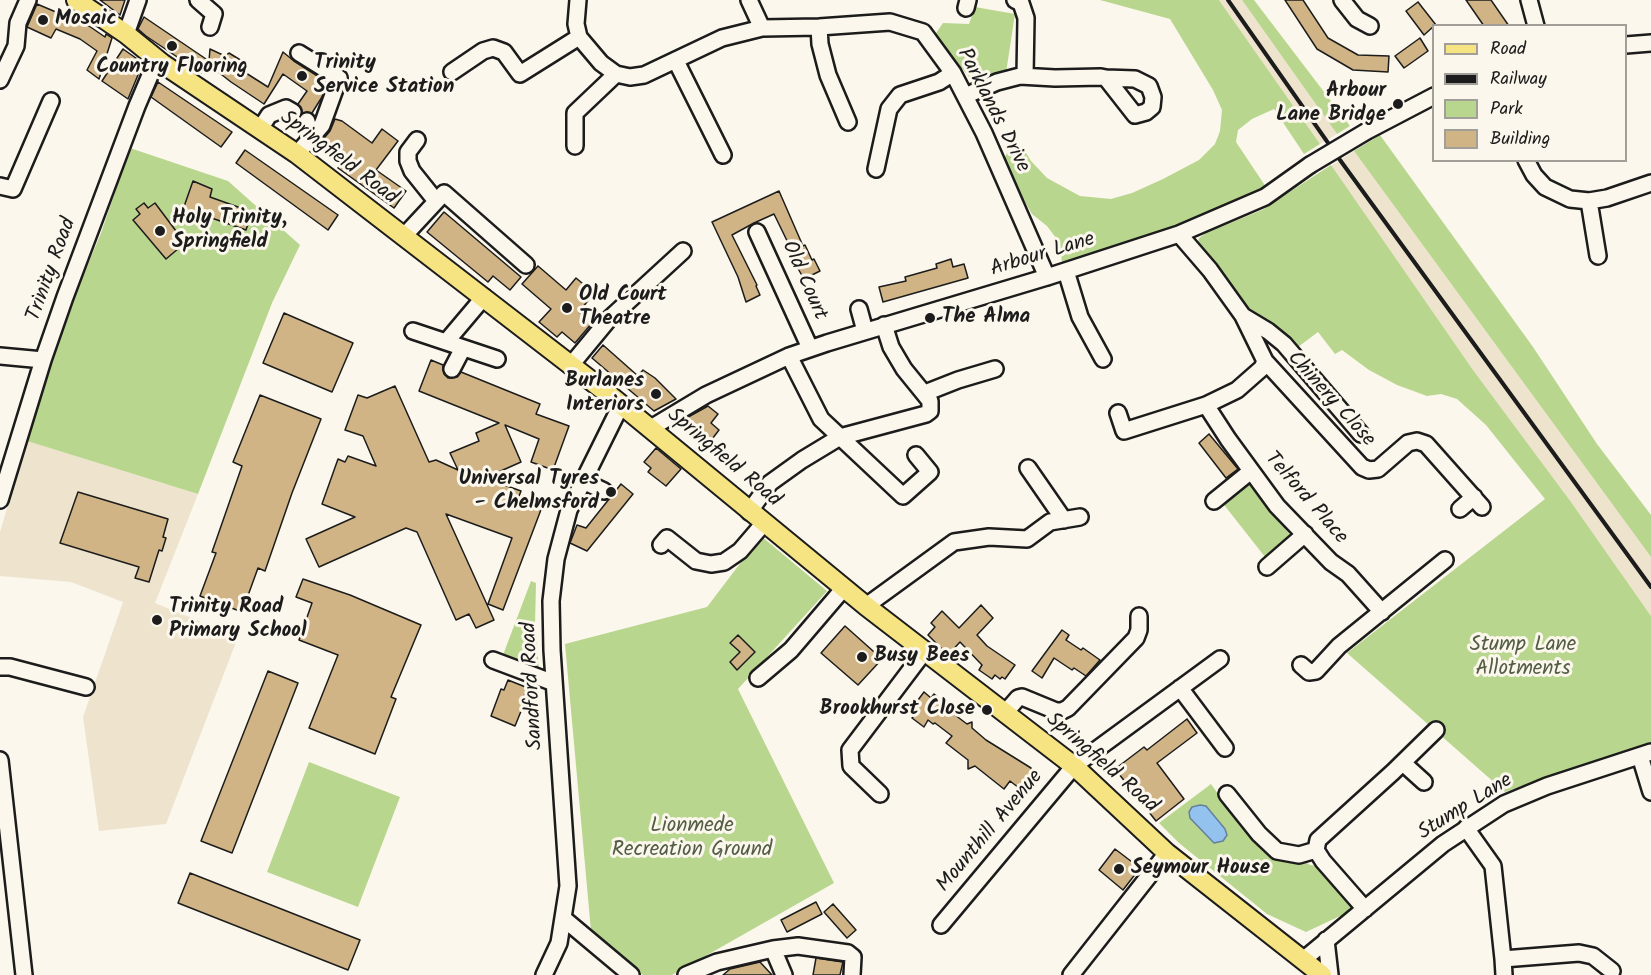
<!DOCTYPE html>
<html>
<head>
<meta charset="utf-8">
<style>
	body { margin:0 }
	#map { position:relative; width:1651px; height:975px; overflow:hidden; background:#fbf7ec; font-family:Kalam,sans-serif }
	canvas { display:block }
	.legend { position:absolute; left:1432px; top:24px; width:195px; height:138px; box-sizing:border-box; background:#fbf7ec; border:2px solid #a29f99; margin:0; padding:8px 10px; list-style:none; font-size:18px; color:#1c1c1c }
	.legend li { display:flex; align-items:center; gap:12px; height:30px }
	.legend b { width:30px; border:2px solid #a29f99 }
</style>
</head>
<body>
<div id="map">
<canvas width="1651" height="975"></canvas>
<ul class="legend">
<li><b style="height:8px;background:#f6e381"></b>Road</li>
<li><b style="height:8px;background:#1c1c1c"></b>Railway</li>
<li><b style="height:16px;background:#b9d68f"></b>Park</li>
<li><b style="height:16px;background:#d0b485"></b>Building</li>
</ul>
</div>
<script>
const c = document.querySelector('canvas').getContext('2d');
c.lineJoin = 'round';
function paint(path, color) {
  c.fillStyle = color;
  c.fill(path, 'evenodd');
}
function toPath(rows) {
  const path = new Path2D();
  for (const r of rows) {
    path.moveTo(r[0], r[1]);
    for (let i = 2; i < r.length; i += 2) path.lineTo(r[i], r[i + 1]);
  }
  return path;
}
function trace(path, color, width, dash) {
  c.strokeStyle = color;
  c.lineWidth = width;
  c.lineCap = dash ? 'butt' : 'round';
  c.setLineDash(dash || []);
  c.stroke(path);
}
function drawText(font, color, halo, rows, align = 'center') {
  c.font = font + ' Kalam,sans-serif';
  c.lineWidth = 6;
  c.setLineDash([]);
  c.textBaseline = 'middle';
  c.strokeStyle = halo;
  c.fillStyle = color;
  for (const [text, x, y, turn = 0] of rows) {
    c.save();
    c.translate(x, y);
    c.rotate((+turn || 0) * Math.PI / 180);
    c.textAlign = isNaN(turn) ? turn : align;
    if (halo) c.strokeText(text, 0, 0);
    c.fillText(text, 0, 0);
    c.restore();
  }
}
const built = toPath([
	[1219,0,1242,0,1337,134,1320,144],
	[1354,151,1651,557,1651,616,1571,502,1473,370,1331,166],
	[27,441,198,494,155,603,238,637,166,824,99,831,83,717,123,602,71,582,0,576,0,532]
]);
const green = toPath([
	[1100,0,1219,0,1320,144,1304,154,1274,109,1252,119,1238,130,1236,142,1266,187,1258,193,1179,226,1114,247,1062,262,1059,242,1047,226,1032,214,1007,171,1004,159,1008,151,1023,148,1031,161,1047,178,1080,196,1111,199,1132,193,1163,179,1199,160,1215,144,1220,131,1222,110,1213,90,1170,19],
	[1242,0,1254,0,1350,126,1337,134],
	[975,7,1015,14,1006,73,982,81,969,77,934,36,943,23,969,24],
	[1380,135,1533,347,1597,444,1651,515,1651,557,1354,151],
	[130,148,228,181,300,245,272,303,198,494,27,441,52,351,101,233],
	[1331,165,1473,370,1571,502,1651,616,1651,742,1505,792,1347,653,1545,499,1486,425,1457,399,1441,394,1427,396,1397,385,1369,370,1342,350,1335,354,1318,332,1294,350,1243,307,1197,246,1199,238,1206,233,1262,210],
	[1246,481,1295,541,1269,562,1221,501],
	[761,536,827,591,738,689,834,883,672,975,643,975,635,971,617,957,591,931,565,644,707,607],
	[531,581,536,583,535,626,539,669,503,655],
	[309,762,400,797,358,907,267,872],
	[1211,784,1228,808,1243,821,1245,829,1258,846,1276,857,1290,862,1303,860,1310,865,1318,866,1355,909,1306,932,1267,914,1179,843,1159,823]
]);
const water = toPath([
	[1200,805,1206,806,1225,829,1227,835,1223,841,1214,843,1190,818,1189,812,1192,807,1200,805]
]);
const building = toPath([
	[100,0,125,0,120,15,100,0],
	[1285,0,1303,0,1328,38,1358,55,1389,56,1388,72,1353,70,1317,49,1285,0],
	[1466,0,1491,0,1509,26,1484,26,1466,0],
	[1418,2,1436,25,1434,26,1424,35,1406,11,1418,2],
	[37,4,89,26,105,37,106,34,112,38,99,79,87,70,97,51,80,39,56,29,51,38,27,27,37,4],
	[144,17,209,61,210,49,225,56,229,53,242,61,238,68,268,87,283,52,294,61,327,82,322,97,312,113,303,113,298,104,307,91,283,74,264,104,231,82,208,64,209,61,201,73,146,36,138,29,144,17],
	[1420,38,1428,51,1404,68,1395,56,1420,38],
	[123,49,143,63,128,99,102,81,123,49],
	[158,82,232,132,221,147,151,97,158,82],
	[335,119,342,121,372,143,382,129,398,141,376,170,406,191,394,208,338,168,343,161,320,143,330,131,335,119],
	[245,150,338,215,328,230,236,163,245,150],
	[193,181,212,189,210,197,252,212,246,230,203,215,199,225,180,218,193,181],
	[779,191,803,246,805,245,812,260,814,259,820,271,804,279,789,253,792,251,774,214,754,223,732,235,757,285,756,286,760,295,746,302,738,277,712,222,779,191],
	[144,203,148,208,155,203,185,243,166,259,133,220,140,214,136,209,144,203],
	[444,212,521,277,510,290,493,276,488,282,427,232,444,212],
	[951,259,953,267,964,264,968,278,883,302,879,287,906,281,905,277,937,268,936,264,951,259],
	[538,266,566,290,576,278,594,293,579,312,592,323,575,343,562,332,557,337,539,322,551,309,522,284,538,266],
	[284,313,353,343,332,392,263,363,284,313],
	[603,345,638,376,643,370,655,378,676,399,654,411,592,358,603,345],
	[431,360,443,365,444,374,448,378,457,377,461,372,540,404,536,414,569,426,553,470,531,462,539,439,505,425,521,462,485,478,521,491,518,499,542,507,503,610,488,604,512,538,446,514,494,620,476,628,469,614,456,620,417,532,406,528,319,567,306,539,355,517,322,504,338,459,345,462,348,456,376,466,363,436,345,430,358,395,367,398,395,386,429,462,436,460,458,470,450,453,479,441,476,433,499,423,419,391,431,360],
	[260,395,321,419,292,493,265,571,258,568,242,612,200,596,216,553,212,552,242,466,233,462,260,395],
	[708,406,718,414,711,423,719,430,706,447,681,426,690,416,708,406],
	[1209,434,1238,469,1226,478,1199,443,1209,434],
	[656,448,681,469,666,486,648,472,651,468,644,462,656,448],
	[621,484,633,494,587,551,570,543,577,525,586,528,621,484],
	[78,492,168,519,163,537,166,538,162,551,159,550,149,582,135,578,139,567,60,543,78,492],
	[303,579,350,595,421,625,391,697,396,699,375,754,309,728,338,655,299,640,312,603,296,597,303,579],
	[981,605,993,618,977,635,987,646,1015,665,1005,679,1002,677,1000,679,995,675,992,679,979,670,982,665,960,642,948,655,928,635,935,627,931,623,942,611,959,628,981,605],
	[845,626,882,659,858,685,821,653,845,626],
	[1062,630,1069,635,1066,640,1081,650,1083,648,1100,660,1086,676,1074,668,1072,670,1054,658,1042,678,1032,671,1062,630],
	[738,635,755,652,737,670,730,662,740,652,730,643,738,635],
	[268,671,298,683,232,853,201,841,268,671],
	[508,680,528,688,523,698,526,699,515,726,491,716,501,689,504,690,508,680],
	[924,692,931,698,934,694,953,709,951,712,967,724,972,722,972,728,986,740,1031,768,1032,773,1019,788,1010,781,1004,789,975,766,968,769,968,760,946,743,952,736,935,723,933,724,928,720,924,727,912,718,917,712,912,708,924,692],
	[1187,719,1197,733,1157,763,1184,799,1156,821,1115,769,1144,747,1147,750,1187,719],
	[1115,849,1140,868,1123,890,1099,870,1115,849],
	[190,873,360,940,348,970,178,903,190,873],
	[816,902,822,914,787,932,781,920,816,902],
	[833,904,856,930,847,938,824,912,833,904],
	[816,958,843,962,840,975,813,975,816,958],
	[760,962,772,975,723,975,730,969,760,962]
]);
const minor = toPath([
	[198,0,214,14,210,27],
	[578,0,576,24,579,37,601,63,616,74,630,77,644,75,722,38,762,28,819,27,890,22,923,32,953,73,984,133,1047,277],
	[749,0,762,28],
	[1015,0,1021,3,1026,18,1025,76],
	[1342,0,1357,19,1370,26],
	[1529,0,1536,26],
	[966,8,968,0],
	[819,27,820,44,828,75,848,122],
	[126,34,138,0],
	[1626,45,1651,43],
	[676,61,723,155],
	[452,72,483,51,493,48,504,52,520,74,579,37],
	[0,80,16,46,18,23,28,0],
	[965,96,997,82,1020,76,1055,78,1101,77,1106,78,1135,79,1149,86,1153,97,1152,107,1146,112,1135,115,1106,78],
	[307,121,310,139],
	[260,129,269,115,286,108,293,112],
	[1367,131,1434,96],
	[417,140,408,152,408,161,412,171,436,201],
	[575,146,575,113,616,74],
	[297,154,322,125,339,78,299,53],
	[1526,160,1534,175,1545,187,1570,199,1589,201,1607,198,1651,183],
	[876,169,889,109,900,95,939,82,953,73],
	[0,186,13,189,51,101],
	[1589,201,1598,256],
	[757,232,810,348],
	[404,236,444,193,526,265],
	[1066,271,1080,317,1103,359],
	[859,309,865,331],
	[1243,316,1268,331,1284,344,1361,434],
	[413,331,497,359],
	[446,342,484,297],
	[0,356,43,360],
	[789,356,821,419,903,496,930,472,916,455],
	[1265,361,1362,467,1369,470,1378,469,1408,443,1417,441,1426,444,1482,507],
	[571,365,609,319,683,251],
	[452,369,463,348],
	[925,393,958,380,995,369],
	[1206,405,1228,439,1277,506,1331,562,1348,574,1382,612],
	[1118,413,1124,431,1206,405,1237,390,1262,368,1265,361,1243,316,1210,270,1179,234],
	[651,428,706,395,789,356,827,343,1047,277,1179,234,1265,197,1310,165],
	[1028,468,1064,520],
	[583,481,604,491],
	[0,500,43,360,65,297,137,106,157,59],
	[1214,501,1251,471],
	[1460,509,1474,497],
	[749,512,770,483,802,460,840,437,926,414,930,411,930,401,904,369,891,347,884,325],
	[661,545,667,538,696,561,711,564,724,562,740,551,764,523],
	[1267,567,1305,534],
	[866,606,954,542,989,537,1027,539,1050,522,1080,517],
	[493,660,554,683],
	[1301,665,1309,672,1316,671,1339,646,1445,560],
	[0,667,10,667,86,687],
	[758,678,791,650,844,588],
	[1180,688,1225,748],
	[1005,713,1018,698,1022,697,1056,711,1062,711,1068,708,1136,638,1139,630,1139,616],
	[1640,756,1651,792],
	[0,760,24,975],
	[1403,763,1424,782],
	[880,794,851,766,850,750,924,652],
	[1227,794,1259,834,1277,851,1299,855,1316,850],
	[1466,828,1493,866,1503,959,1579,953,1593,956,1612,971],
	[1365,909,1323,861,1316,850,1318,840,1393,772,1436,730],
	[563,918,631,975],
	[941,925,1074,766,1220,659],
	[1326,940,1330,975],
	[773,949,784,975],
	[1503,959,1504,975],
	[1303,960,1443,844,1504,804,1547,786,1651,752],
	[544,975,559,943,568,886,552,650,551,601,556,559,569,510,621,405],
	[686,975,717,962,773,949,798,946,848,953,853,957,852,975],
	[1071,975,1167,853]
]);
const major = toPath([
	[76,0,126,34,163,64,297,154,607,393,866,606,1074,766,1167,853,1322,975]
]);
const rail = toPath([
	[1228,0,1340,160,1651,587]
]);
const minorBridge = toPath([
	[1310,165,1367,131]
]);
const markers = [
	[43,20,6,"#1c1c1c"],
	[172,46,6,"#1c1c1c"],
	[302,76,6,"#1c1c1c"],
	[1398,104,6,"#1c1c1c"],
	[160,231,6,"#1c1c1c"],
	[567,308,6,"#1c1c1c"],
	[930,318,6,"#1c1c1c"],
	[656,394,6,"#1c1c1c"],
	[611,492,6,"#1c1c1c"],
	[157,620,6,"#1c1c1c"],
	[862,657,6,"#1c1c1c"],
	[987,710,6,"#1c1c1c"],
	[1119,869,6,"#1c1c1c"]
];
const poiNames = [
	["Mosaic",55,20],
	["Trinity",314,64],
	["Service Station",314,88],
	["Country Flooring",172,68,"center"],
	["Arbour",1386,92,"right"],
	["Lane Bridge",1386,116,"right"],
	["Holy Trinity,",172,219],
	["Springfield",172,243],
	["Old Court",579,296],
	["Theatre",579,320],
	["The Alma",942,318],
	["Burlanes",644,382,"right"],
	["Interiors",644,406,"right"],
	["Universal Tyres",599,480,"right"],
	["- Chelmsford",599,504,"right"],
	["Trinity Road",169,608],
	["Primary School",169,632],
	["Busy Bees",874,657],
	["Brookhurst Close",975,710,"right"],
	["Seymour House",1131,869]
];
const streetNames = [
	["Parklands Drive",992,111,63],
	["Springfield Road",338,159,37],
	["Arbour Lane",1043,256,-17],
	["Trinity Road",53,270,-70],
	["Old Court",803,281,66],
	["Chinery Close",1330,400,48],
	["Springfield Road",723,459,40],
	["Telford Place",1305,499,49],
	["Sandford Road",534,686,-93],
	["Springfield Road",1101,764,41],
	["Stump Lane",1466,808,-32],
	["Mounthill Avenue",991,832,-50]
];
const parkNames = [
	["Stump Lane",1523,646],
	["Allotments",1523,670],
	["Lionmede",692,827],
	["Recreation Ground",692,851]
];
paint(built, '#eee3cd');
paint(green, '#b9d68f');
paint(water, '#94c2ef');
trace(water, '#64809b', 1.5);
paint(building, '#d0b485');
trace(building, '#1c1c1c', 1.5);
trace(minor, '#1c1c1c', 20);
trace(major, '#1c1c1c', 22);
trace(minor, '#fbf7ec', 15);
trace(major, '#f6e381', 18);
trace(rail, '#1c1c1c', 4);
trace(minorBridge, '#1c1c1c', 20, []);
trace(minorBridge, '#fbf7ec', 15);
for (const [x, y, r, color] of markers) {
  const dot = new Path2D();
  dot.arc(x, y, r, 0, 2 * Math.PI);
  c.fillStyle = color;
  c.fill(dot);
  trace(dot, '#fbf7ec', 2);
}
drawText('bold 21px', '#1c1c1c', '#fbf7ec', poiNames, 'left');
drawText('21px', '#1c1c1c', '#fbf7ec', streetNames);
drawText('21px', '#535d44', '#fbf7ec', parkNames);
</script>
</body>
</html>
